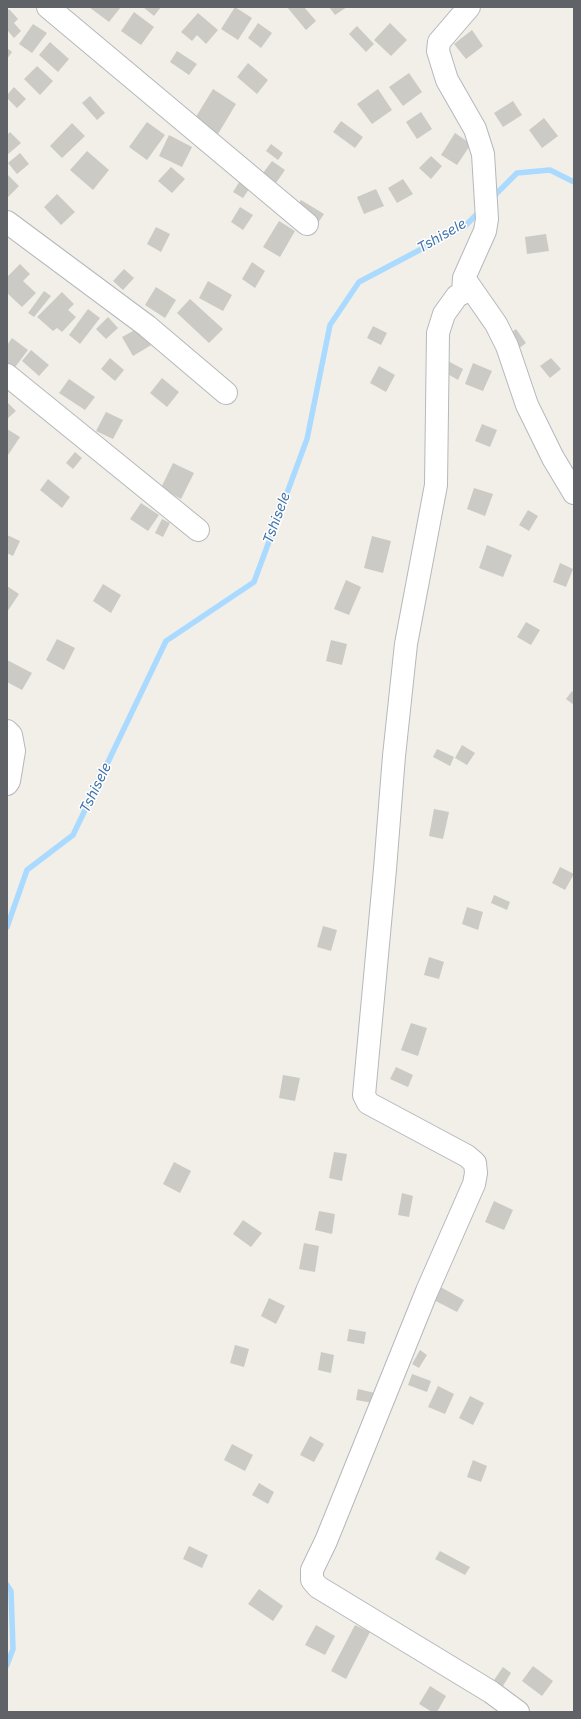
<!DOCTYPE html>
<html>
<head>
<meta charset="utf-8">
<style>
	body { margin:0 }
	#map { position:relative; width:581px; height:1719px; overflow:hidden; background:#f1efe8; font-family:Inter,sans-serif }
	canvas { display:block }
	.frame { position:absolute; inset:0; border:8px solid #5f6368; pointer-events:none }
</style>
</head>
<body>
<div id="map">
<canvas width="581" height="1719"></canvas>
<div class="frame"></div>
</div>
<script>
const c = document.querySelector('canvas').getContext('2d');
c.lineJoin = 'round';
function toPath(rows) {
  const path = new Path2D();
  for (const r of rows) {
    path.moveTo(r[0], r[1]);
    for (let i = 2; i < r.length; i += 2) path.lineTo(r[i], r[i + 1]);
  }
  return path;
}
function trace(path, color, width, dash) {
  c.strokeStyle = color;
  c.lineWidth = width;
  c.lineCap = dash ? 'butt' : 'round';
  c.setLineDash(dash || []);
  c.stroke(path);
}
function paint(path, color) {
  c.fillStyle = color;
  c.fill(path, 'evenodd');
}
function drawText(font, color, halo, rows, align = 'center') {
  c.font = font + ' Inter,sans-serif';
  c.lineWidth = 3;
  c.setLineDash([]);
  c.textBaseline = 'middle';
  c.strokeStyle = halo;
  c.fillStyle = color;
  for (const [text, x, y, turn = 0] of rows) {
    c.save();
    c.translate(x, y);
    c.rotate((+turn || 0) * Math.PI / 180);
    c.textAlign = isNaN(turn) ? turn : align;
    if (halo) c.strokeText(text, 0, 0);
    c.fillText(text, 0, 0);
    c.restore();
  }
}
const stream = toPath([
	[491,199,517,173,550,170,574,182],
	[7,927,27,870,73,835,166,641,254,582,307,439,330,325,359,282,465,226,480,211],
	[7,1585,11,1591,13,1649,7,1665]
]);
const building = toPath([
	[89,7,121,7,109,22],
	[143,7,161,7,154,16],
	[235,7,252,18,238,40,221,29],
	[287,7,304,7,316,21,306,30],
	[329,7,347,7,335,15],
	[9,9,18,19,14,23,21,31,14,38,7,30,7,11],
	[134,12,154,27,141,45,121,31],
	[198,13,218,30,206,44,197,35,192,41,181,32],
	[258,23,272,33,261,48,248,38],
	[390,23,407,40,391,56,374,40],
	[33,24,47,33,32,53,19,44],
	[357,26,374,44,366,52,349,34],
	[472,30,483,46,466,59,454,44],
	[50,42,69,59,58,72,39,55],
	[7,48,12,52,7,59],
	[177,51,197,64,189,75,170,62],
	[248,63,268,80,257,94,237,77],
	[37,66,53,81,40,95,24,79],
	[409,73,422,92,403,106,389,87],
	[14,87,26,99,17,108,7,98,7,95],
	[213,89,236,104,218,134,194,120],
	[378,89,392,110,372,124,357,104],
	[90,96,105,113,97,120,82,103],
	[513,101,522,115,503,127,494,113],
	[421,112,432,129,417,139,406,122],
	[544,118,558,136,542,148,529,130],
	[341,121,363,137,355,148,333,132],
	[147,122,165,135,147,160,129,147],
	[72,123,85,136,62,158,50,146],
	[10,132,21,143,7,155,7,135],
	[455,133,471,144,457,165,441,155],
	[169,135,192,147,182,167,159,156],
	[271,144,283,153,278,160,266,151],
	[87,151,109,170,93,190,70,170],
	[20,153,29,164,17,174,8,163],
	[431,156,442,166,431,179,419,168],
	[272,161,285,170,276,183,263,173],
	[171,167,185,179,172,193,158,181],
	[7,174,19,186,7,198],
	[243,176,253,183,243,198,233,192],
	[403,179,413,194,397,203,388,188],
	[376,189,384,206,364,214,357,197],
	[57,194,75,212,61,225,44,207],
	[301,200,324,214,316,226,294,211],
	[240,207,253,215,243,230,231,222],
	[279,221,295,231,280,257,263,247],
	[156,227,170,234,161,252,147,244],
	[546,234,549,251,527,254,525,237],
	[252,262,265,271,255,288,242,279],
	[20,264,30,274,23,281,36,293,22,307,7,293,7,277],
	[124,269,134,278,123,290,113,281],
	[208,281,232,295,223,311,199,298],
	[156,287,176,300,165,318,145,305],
	[44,291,51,296,34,317,28,313],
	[62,292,74,304,68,310,76,317,62,332,57,328,53,331,37,317],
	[190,299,223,329,209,343,177,313],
	[88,309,100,318,80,344,69,335],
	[108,317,118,328,106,339,96,329],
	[142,326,153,344,133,356,122,337],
	[373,326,387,333,381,345,367,338],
	[516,329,526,343,518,349,508,335],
	[12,338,28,350,13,370,7,365,7,345],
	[31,350,49,365,39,376,22,361],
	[110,358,124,370,115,381,101,369],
	[551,358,561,369,550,378,540,366],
	[444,359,463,369,458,380,439,369],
	[473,363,492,371,483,391,465,384],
	[379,366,395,375,386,392,370,383],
	[162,378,179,392,167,407,150,393],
	[69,379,95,397,85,410,59,393],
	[8,403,16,411,7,419,7,404],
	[106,412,123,420,113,439,96,431],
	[482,424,497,430,490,447,475,441],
	[7,429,20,437,8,455,7,454],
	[75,452,82,458,73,469,66,463],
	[173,463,194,473,181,499,161,488],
	[48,479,70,497,62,508,40,490],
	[474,488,493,494,485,516,467,509],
	[141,503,159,515,148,531,130,519],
	[528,510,538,516,529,531,519,525],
	[162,519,170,523,163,537,155,533],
	[7,535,20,541,13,556,7,553],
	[372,536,391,541,383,573,364,568],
	[487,545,512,555,503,577,479,568],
	[560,563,573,569,566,587,553,582],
	[346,580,361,587,349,615,334,609],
	[103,584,121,595,111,613,93,601],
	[7,586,19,594,7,612],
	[526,622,540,630,531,645,517,637],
	[57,639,75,648,64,670,46,660],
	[331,640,347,644,342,665,326,661],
	[7,660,32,673,22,690,7,682],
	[572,691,574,693,574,705,566,699],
	[462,745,475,753,467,765,455,758],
	[437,749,454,757,450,766,433,757],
	[434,809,449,812,443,839,429,836],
	[560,867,574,874,565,890,552,883],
	[494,895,510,902,507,910,491,903],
	[467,907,483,912,478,930,462,924],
	[323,926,337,930,331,951,317,947],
	[429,957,444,962,439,979,424,975],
	[411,1023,427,1028,418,1056,401,1050],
	[396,1067,413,1075,408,1087,390,1079],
	[283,1075,300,1078,295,1101,279,1098],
	[334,1152,347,1154,342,1181,329,1178],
	[174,1162,191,1171,180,1193,163,1184],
	[402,1193,413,1196,409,1217,398,1215],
	[494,1201,513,1210,504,1230,485,1222],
	[319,1211,335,1214,332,1234,315,1230],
	[243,1220,262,1233,251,1247,233,1234],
	[304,1243,319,1246,315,1272,299,1269],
	[435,1284,464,1300,457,1312,428,1297],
	[269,1298,285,1306,276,1324,261,1316],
	[349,1329,366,1332,364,1344,347,1341],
	[235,1345,249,1349,244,1367,230,1363],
	[420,1350,427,1355,419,1368,412,1364],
	[321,1352,334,1355,331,1373,318,1370],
	[412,1374,431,1381,427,1392,408,1385],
	[438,1386,454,1394,445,1414,428,1407],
	[358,1389,375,1393,373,1403,356,1400],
	[470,1396,484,1403,473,1425,459,1418],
	[310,1436,324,1444,314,1462,300,1455],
	[232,1444,253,1455,245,1471,224,1460],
	[473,1460,487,1466,481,1482,467,1477],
	[259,1483,274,1492,268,1504,252,1495],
	[189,1546,208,1555,202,1568,183,1559],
	[440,1551,470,1567,465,1575,435,1559],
	[259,1589,283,1606,273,1621,248,1604],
	[316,1625,335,1636,325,1655,305,1645],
	[355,1625,370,1632,346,1679,331,1671],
	[533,1666,553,1681,542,1696,522,1681],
	[503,1667,511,1673,501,1689,492,1683],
	[430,1686,446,1696,437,1712,432,1712,419,1704]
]);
const minor = toPath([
	[48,7,307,224],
	[469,7,439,42,438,51,447,80,475,129,483,154,487,219,485,231,464,278,463,293,457,296,444,314,438,333,436,485,406,644,394,756,385,869,364,1095,368,1103,467,1156,475,1163,476,1173,474,1184,427,1291,326,1541,312,1570,312,1580,318,1587,491,1692,518,1712],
	[7,222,147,326,226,393],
	[464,278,496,324,507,346,527,405,553,458,574,493],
	[7,375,198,530],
	[7,731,11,735,14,751,9,781,7,784]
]);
const waterNames = [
	["Tshisele",442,236,-30],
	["Tshisele",277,518,-70],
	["Tshisele",96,788,-64]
];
trace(stream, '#aadaff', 5.5);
paint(building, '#cccac5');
trace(minor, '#b5b8bc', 24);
trace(minor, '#fff', 22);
drawText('italic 14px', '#4174aa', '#fff', waterNames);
</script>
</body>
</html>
